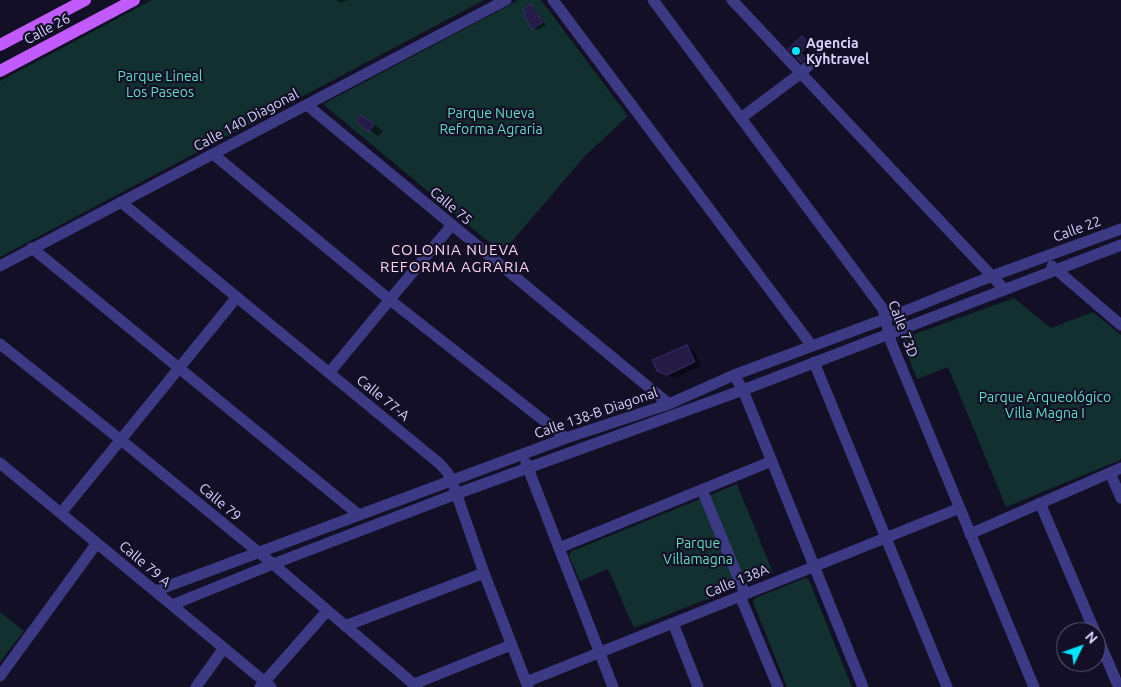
<!DOCTYPE html>
<html>
<head>
<meta charset="utf-8">
<style>
	body { margin:0 }
	#map { position:relative; width:1121px; height:687px; overflow:hidden; background:#130f26; font-family:Ubuntu,sans-serif }
	canvas { display:block }
	.north { position:absolute; left:1056px; top:622px; width:50px; height:50px; box-sizing:border-box; background:#130f26; border:1px solid #625e7d; border-radius:50%; rotate:48deg; font-size:14px; font-weight:700; line-height:20px; text-align:center; color:#d9d4ff }
	.north::after { content:''; display:block; margin:auto; width:18px; height:22px; background:#00e5ff; clip-path:polygon(50% 0,100% 100%,50% 72%,0 100%) }
</style>
</head>
<body>
<div id="map">
<canvas width="1121" height="687"></canvas>
<div class="north">N</div>
</div>
<script>
const c = document.querySelector('canvas').getContext('2d');
c.lineJoin = 'round';
function paint(path, color) {
  c.fillStyle = color;
  c.fill(path, 'evenodd');
}
function toPath(rows) {
  const path = new Path2D();
  for (const r of rows) {
    path.moveTo(r[0], r[1]);
    for (let i = 2; i < r.length; i += 2) path.lineTo(r[i], r[i + 1]);
  }
  return path;
}
function trace(path, color, width, dash) {
  c.strokeStyle = color;
  c.lineWidth = width;
  c.lineCap = dash ? 'butt' : 'round';
  c.setLineDash(dash || []);
  c.stroke(path);
}
function drawText(font, color, halo, rows, align = 'center') {
  c.font = font + ' Ubuntu,sans-serif';
  c.lineWidth = 4.5;
  c.setLineDash([]);
  c.textBaseline = 'middle';
  c.strokeStyle = halo;
  c.fillStyle = color;
  for (const [text, x, y, turn = 0] of rows) {
    c.save();
    c.translate(x, y);
    c.rotate((+turn || 0) * Math.PI / 180);
    c.textAlign = isNaN(turn) ? turn : align;
    if (halo) c.strokeText(text, 0, 0);
    c.fillText(text, 0, 0);
    c.restore();
  }
}
const green = toPath([
	[152,0,484,0,0,257,0,81],
	[519,0,541,0,628,116,585,156,502,253,323,104],
	[1014,298,1051,328,1093,312,1121,335,1121,458,1118,461,1006,507,948,367,917,379,902,342,904,338],
	[737,484,773,573,634,628,608,569,580,581,569,556,572,551],
	[805,578,809,580,852,687,787,687,753,602,755,598],
	[0,612,24,631,0,662]
]);
const shadow = toPath([
	[336,0,347,0,341,3],
	[531,6,535,8,546,25,538,30,533,28],
	[803,38,813,47,804,55,809,61,806,64,790,49],
	[362,116,383,131,378,136,358,121],
	[687,347,694,351,701,366,674,378,665,374]
]);
const building = toPath([
	[531,4,543,22,532,29,524,15,526,14,523,9,531,4],
	[802,36,810,45,801,53,805,58,801,62,788,49,802,36],
	[362,115,374,125,368,132,356,121,362,115],
	[687,345,695,362,667,375,657,371,652,360,687,345]
]);
const minor = toPath([
	[553,0,812,346],
	[653,0,883,309,891,342,1034,687],
	[732,0,1005,290],
	[307,105,669,404],
	[741,118,801,73,819,55],
	[213,154,390,300,566,438],
	[121,202,440,464,447,472,452,481,484,573,528,687],
	[32,248,359,515],
	[0,266,506,0],
	[1052,266,1121,325],
	[0,344,121,440,273,564,417,687],
	[814,362,947,687],
	[329,373,451,226],
	[734,375,743,390,863,687],
	[0,463,271,687],
	[526,463,613,687],
	[1110,473,1121,498],
	[702,490,745,594],
	[1040,503,1095,632],
	[61,513,237,297],
	[970,534,1121,468],
	[559,548,772,461],
	[155,591,566,438,669,404,734,375,885,319,992,276,1121,229],
	[740,596,778,687],
	[172,605,273,564,456,494,743,390,1121,245],
	[673,623,698,687],
	[345,626,484,573],
	[1096,634,1117,683],
	[0,676,97,543],
	[526,682,960,508],
	[414,684,511,645],
	[196,687,224,648],
	[260,687,327,611]
]);
const major = toPath([
	[0,45,85,0],
	[0,71,134,0]
]);
const markers = [
	[796,51,5,"#00e5ff"]
];
const streetNames = [
	["Calle 26",47,29,-28],
	["Calle 140 Diagonal",246,120,-28],
	["Calle 75",451,206,40],
	["Calle 22",1077,229,-20],
	["Calle 73D",903,329,69],
	["Calle 77-A",383,398,39],
	["Calle 138-B Diagonal",596,413,-19],
	["Calle 79",220,502,40],
	["Calle 79 A",145,564,40],
	["Calle 138A",737,581,-22]
];
const poiNames = [
	["Agencia",806,43],
	["Kyhtravel",806,59]
];
const parkNames = [
	["Parque Lineal",160,76],
	["Los Paseos",160,92],
	["Parque Nueva",491,113],
	["Reforma Agraria",491,129],
	["Parque Arqueológico",1045,397],
	["Villa Magna I",1045,413],
	["Parque",698,543],
	["Villamagna",698,559]
];
const neighbourhoodNames = [
	["COLONIA NUEVA",455,250],
	["REFORMA AGRARIA",455,267]
];
paint(green, '#12302f');
paint(shadow, '#0007');
paint(building, '#241b47');
trace(building, '#3b2d73', 1);
trace(minor, '#3d3a85', 11);
trace(major, '#c25bff', 12);
for (const [x, y, r, color] of markers) {
  const dot = new Path2D();
  dot.arc(x, y, r, 0, 2 * Math.PI);
  c.fillStyle = color;
  c.fill(dot);
  trace(dot, '#130f26', 2);
}
drawText('14px', '#d9d4ff', '#130f26', streetNames);
drawText('bold 14px', '#d9d4ff', '#130f26', poiNames, 'left');
drawText('14px', '#5fe0c0', '#130f26', parkNames);
c.letterSpacing = '1px';
drawText('15px', '#ffd6f0', '#130f26', neighbourhoodNames);
c.letterSpacing = '0px';
</script>
</body>
</html>
